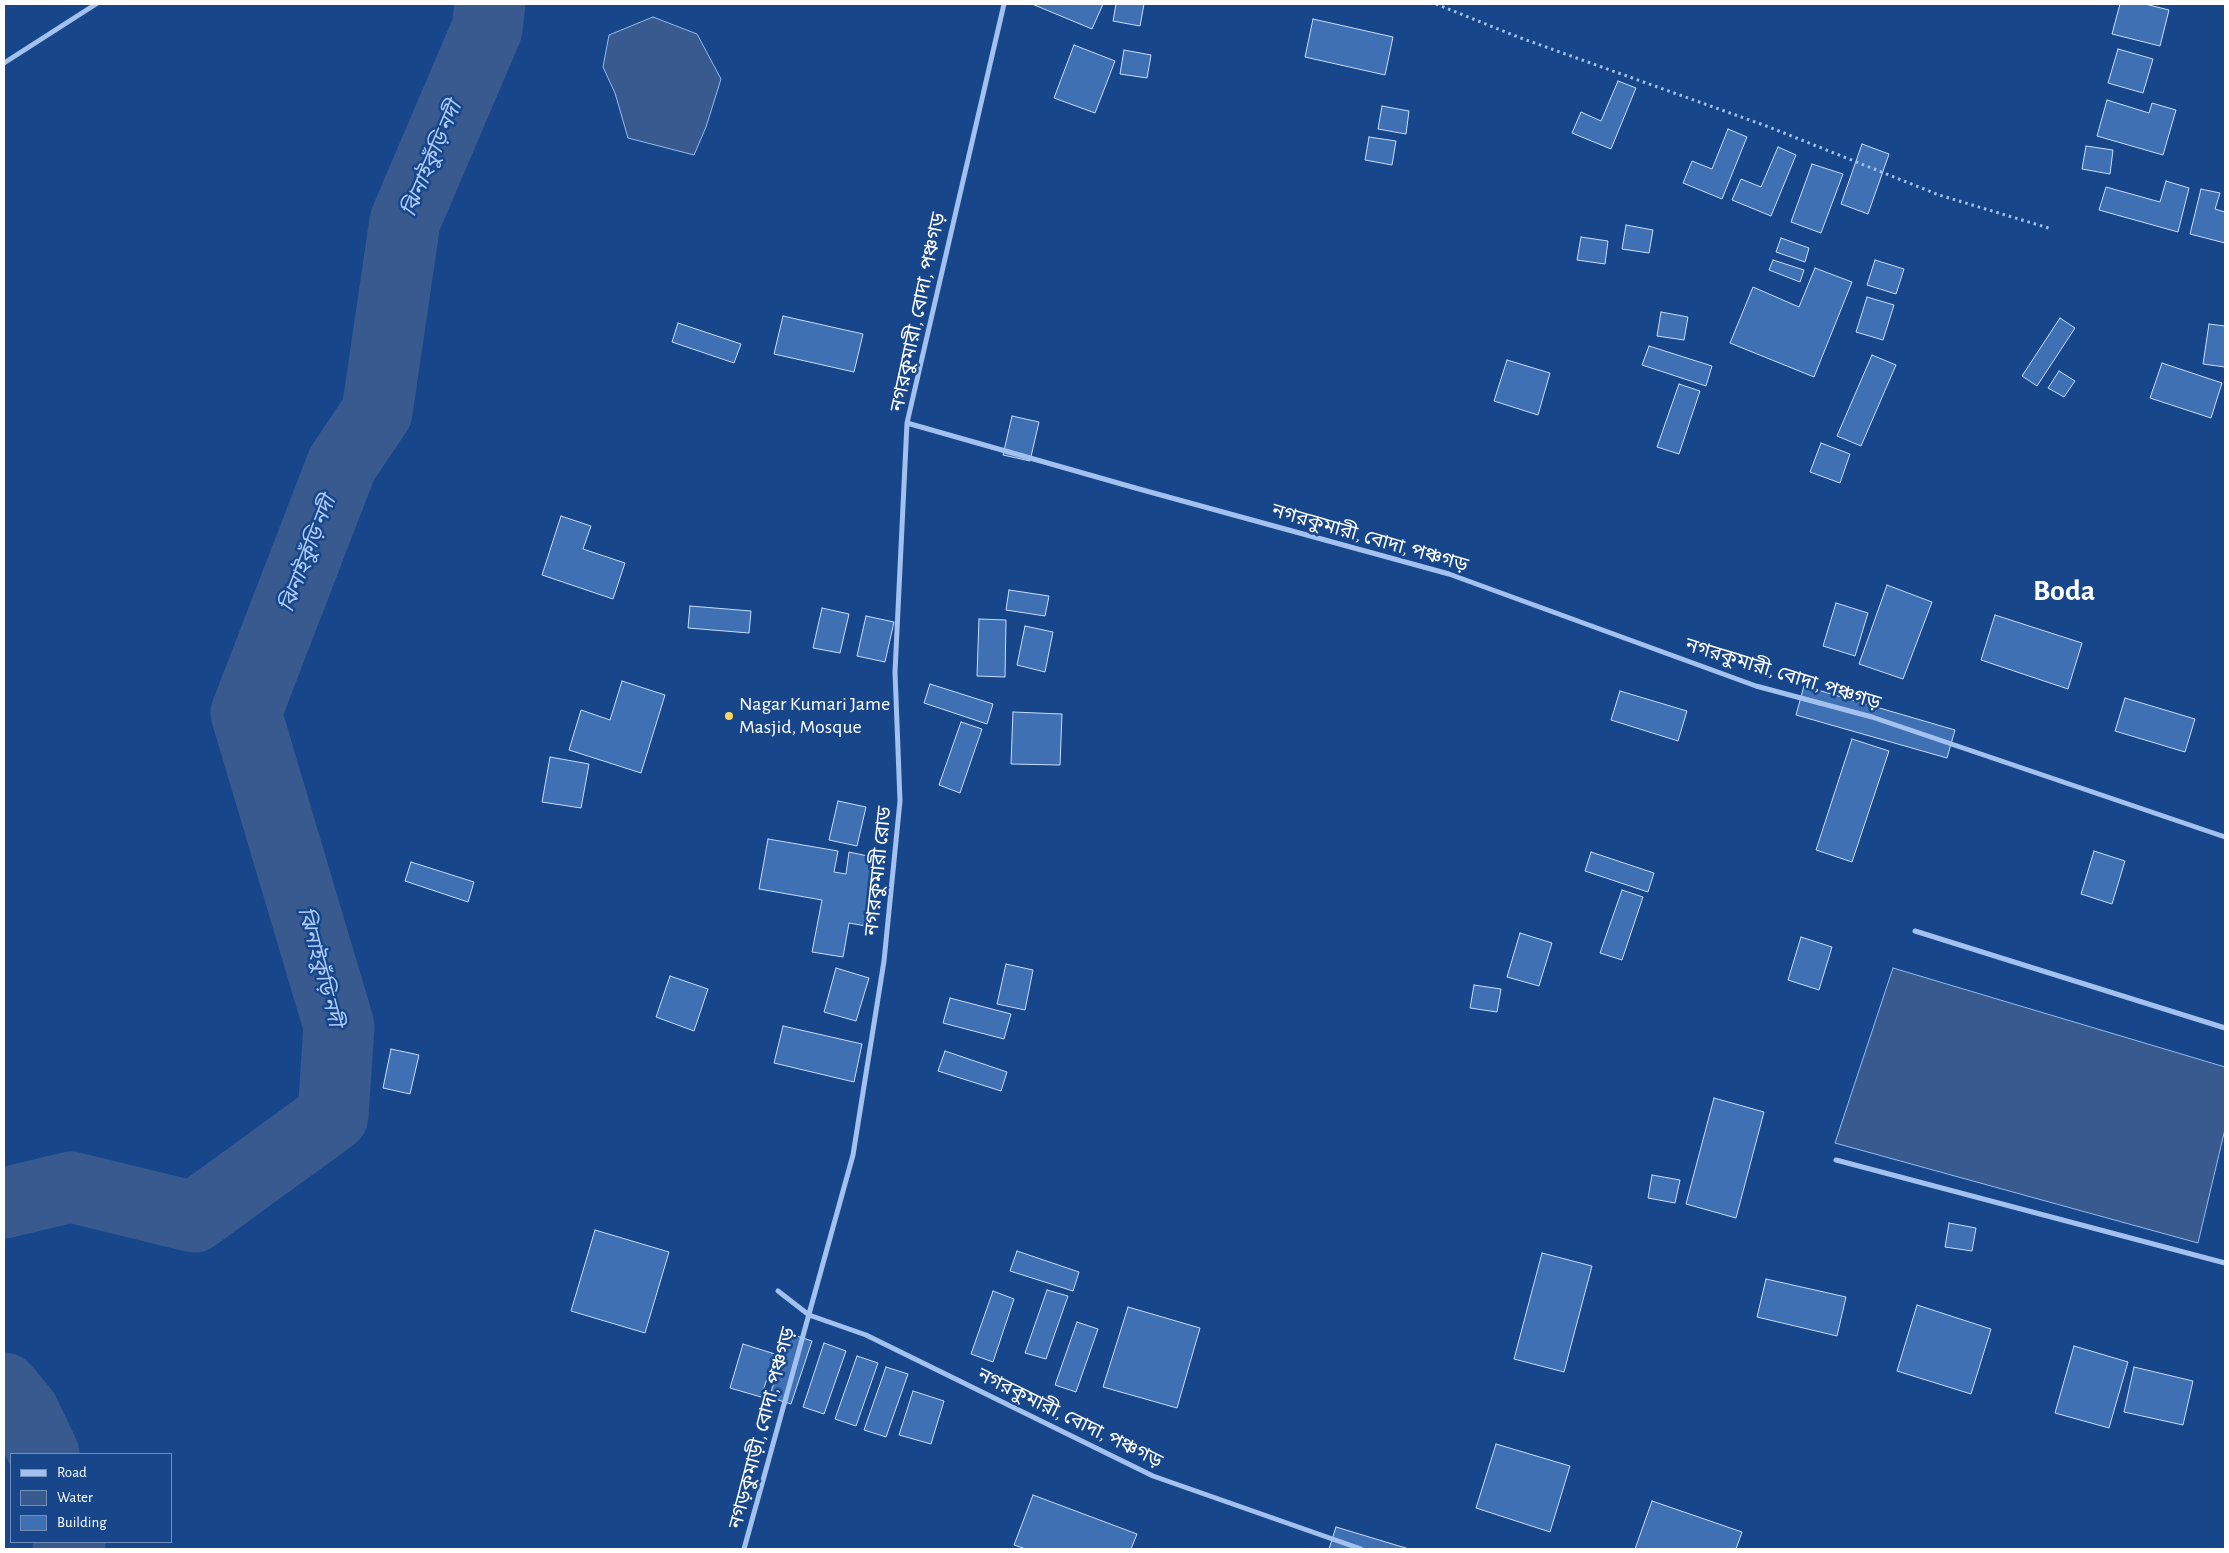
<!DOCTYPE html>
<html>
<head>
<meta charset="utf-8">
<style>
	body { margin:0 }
	#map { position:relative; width:2229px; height:1553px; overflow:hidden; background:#18468b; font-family:"Alegreya Sans",sans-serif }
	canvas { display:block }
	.frame { position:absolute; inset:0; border:5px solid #fff; pointer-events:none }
	.legend { position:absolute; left:10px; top:1453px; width:162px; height:90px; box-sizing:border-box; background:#18468b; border:1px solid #7490b9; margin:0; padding:6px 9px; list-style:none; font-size:15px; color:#fff }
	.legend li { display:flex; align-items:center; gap:10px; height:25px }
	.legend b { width:25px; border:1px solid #7490b9 }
</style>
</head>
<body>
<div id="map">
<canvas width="2229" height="1553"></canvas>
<div class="frame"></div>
<ul class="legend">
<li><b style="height:6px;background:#a2c1ee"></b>Road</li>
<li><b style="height:14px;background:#385a8e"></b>Water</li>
<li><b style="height:14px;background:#4070b4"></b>Building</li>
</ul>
</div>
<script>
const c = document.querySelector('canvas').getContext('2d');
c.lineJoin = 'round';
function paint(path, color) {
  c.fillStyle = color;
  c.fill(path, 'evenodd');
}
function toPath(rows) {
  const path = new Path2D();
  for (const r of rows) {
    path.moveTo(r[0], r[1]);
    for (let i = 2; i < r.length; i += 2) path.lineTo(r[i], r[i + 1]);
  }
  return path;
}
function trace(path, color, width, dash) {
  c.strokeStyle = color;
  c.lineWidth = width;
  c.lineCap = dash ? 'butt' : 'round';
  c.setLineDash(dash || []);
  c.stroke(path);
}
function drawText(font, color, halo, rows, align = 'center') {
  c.font = font + ' "Alegreya Sans","Noto Sans Bengali",sans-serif';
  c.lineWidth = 5;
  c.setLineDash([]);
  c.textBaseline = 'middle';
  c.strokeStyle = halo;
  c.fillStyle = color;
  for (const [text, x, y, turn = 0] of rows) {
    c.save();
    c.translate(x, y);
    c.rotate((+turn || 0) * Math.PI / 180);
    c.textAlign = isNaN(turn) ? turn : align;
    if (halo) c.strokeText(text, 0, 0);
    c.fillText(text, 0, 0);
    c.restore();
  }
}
const water = toPath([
	[653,17,697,34,721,79,706,127,694,155,628,138,615,93,603,67,609,35,653,17],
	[1893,968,2225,1067,2225,1129,2198,1243,1835,1143,1893,968]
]);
const river = toPath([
	[4,1203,71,1187,194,1217,333,1116,339,1026,246,713,342,464,377,412,405,221,487,29,490,4],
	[4,1388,24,1412,44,1454],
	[68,1549,70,1542]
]);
const building = toPath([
	[1032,4,1103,4,1092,29,1032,4],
	[1116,4,1144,4,1140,26,1113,21,1116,4],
	[2120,4,2145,4,2169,10,2160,46,2112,34,2120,4],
	[1313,19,1393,37,1385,75,1305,57,1313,19],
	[1074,45,1115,61,1095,113,1054,98,1074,45],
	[2118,49,2153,59,2143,93,2108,83,2118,49],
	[1124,50,1151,55,1147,78,1120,74,1124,50],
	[1618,81,1636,88,1611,149,1572,133,1581,112,1601,121,1618,81],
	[2107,100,2149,113,2152,103,2176,110,2163,155,2097,136,2107,100],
	[1382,106,1409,111,1406,134,1378,129,1382,106],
	[1728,129,1747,137,1722,199,1683,183,1692,161,1712,169,1728,129],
	[1369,137,1396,141,1392,165,1365,160,1369,137],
	[1862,144,1889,154,1868,214,1841,204,1862,144],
	[2086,146,2113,150,2110,174,2082,169,2086,146],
	[1778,147,1796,155,1771,216,1732,200,1741,179,1761,187,1778,147],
	[1812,164,1843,174,1821,233,1791,222,1812,164],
	[2166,181,2189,188,2178,232,2099,210,2106,187,2160,202,2166,181],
	[2201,189,2220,193,2215,209,2225,212,2225,243,2190,234,2201,189],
	[1626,225,1653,230,1649,253,1622,249,1626,225],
	[1581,237,1608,241,1605,264,1577,260,1581,237],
	[1781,238,1809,248,1805,262,1776,252,1781,238],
	[1773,260,1804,270,1800,282,1769,270,1773,260],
	[1875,260,1904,269,1896,294,1867,285,1875,260],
	[1815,268,1852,282,1814,377,1730,343,1753,287,1799,307,1815,268],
	[1867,297,1894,305,1883,340,1856,332,1867,297],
	[1661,312,1688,317,1684,340,1657,336,1661,312],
	[783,316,863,334,854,372,774,354,783,316],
	[2060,318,2075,328,2037,386,2022,376,2060,318],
	[678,323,741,344,734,363,672,342,678,323],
	[2209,324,2225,326,2225,367,2203,364,2209,324],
	[1649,346,1712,366,1706,386,1642,365,1649,346],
	[1872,355,1896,365,1861,446,1837,436,1872,355],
	[1507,360,1550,373,1538,415,1494,401,1507,360],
	[2162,363,2222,383,2211,418,2150,398,2162,363],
	[2059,371,2075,381,2064,397,2048,388,2059,371],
	[1679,384,1700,391,1679,454,1657,447,1679,384],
	[1012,416,1039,422,1030,461,1003,455,1012,416],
	[1821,443,1850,454,1840,483,1810,472,1821,443],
	[561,516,591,526,583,549,625,563,613,599,542,575,561,516],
	[1887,585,1932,602,1903,679,1859,664,1887,585],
	[1009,590,1049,596,1045,616,1006,610,1009,590],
	[1836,603,1868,613,1855,656,1823,646,1836,603],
	[690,606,751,611,749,633,688,628,690,606],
	[822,608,849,614,840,653,813,648,822,608],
	[1995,615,2082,643,2068,689,1981,660,1995,615],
	[866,616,894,622,885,662,857,656,866,616],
	[979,619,1006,620,1005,677,977,676,979,619],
	[1025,626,1053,632,1045,672,1017,665,1025,626],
	[622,681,665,695,641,773,569,750,581,710,610,720,622,681],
	[930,684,993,704,987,724,924,703,930,684],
	[1804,686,1955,730,1947,758,1796,715,1804,686],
	[1620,691,1687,711,1678,741,1611,720,1620,691],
	[2125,698,2195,719,2185,752,2115,731,2125,698],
	[1013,712,1062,714,1060,765,1011,764,1013,712],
	[961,722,982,729,960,793,939,785,961,722],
	[1852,739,1889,751,1852,862,1816,850,1852,739],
	[550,757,589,764,581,808,542,802,550,757],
	[838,801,866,807,857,846,829,840,838,801],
	[768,839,838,851,834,872,846,874,849,852,877,858,866,926,849,923,843,957,812,952,822,900,759,889,768,839],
	[2094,851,2125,861,2112,904,2081,894,2094,851],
	[1591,852,1654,873,1648,892,1585,871,1591,852],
	[411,862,474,882,468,902,405,881,411,862],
	[1622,890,1643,897,1622,960,1600,953,1622,890],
	[1520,933,1552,943,1539,986,1507,977,1520,933],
	[1801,937,1832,947,1819,990,1788,980,1801,937],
	[1006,964,1033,970,1025,1010,997,1004,1006,964],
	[836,968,869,978,856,1021,824,1012,836,968],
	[670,976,708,989,694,1031,656,1017,670,976],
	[1474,985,1501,989,1497,1012,1470,1008,1474,985],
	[950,998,1011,1014,1004,1039,943,1023,950,998],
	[783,1026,862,1044,854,1082,774,1063,783,1026],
	[391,1049,419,1055,410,1094,383,1088,391,1049],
	[945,1051,1007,1072,1001,1091,938,1071,945,1051],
	[1714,1098,1764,1112,1736,1218,1686,1204,1714,1098],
	[1652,1175,1680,1180,1675,1203,1648,1198,1652,1175],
	[1949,1223,1976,1228,1972,1251,1945,1247,1949,1223],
	[595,1230,669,1252,645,1333,571,1311,595,1230],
	[1017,1251,1079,1272,1073,1291,1010,1271,1017,1251],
	[1542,1253,1592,1266,1564,1372,1514,1359,1542,1253],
	[1766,1279,1846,1297,1837,1336,1757,1317,1766,1279],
	[1047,1290,1068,1296,1046,1359,1025,1353,1047,1290],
	[993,1291,1014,1299,993,1362,971,1354,993,1291],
	[1917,1305,1991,1329,1971,1394,1897,1371,1917,1305],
	[1128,1307,1200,1328,1177,1408,1103,1387,1128,1307],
	[1077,1322,1098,1329,1076,1392,1055,1385,1077,1322],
	[791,1334,812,1341,791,1404,769,1397,791,1334],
	[824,1343,846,1351,824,1414,803,1407,824,1343],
	[743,1344,775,1354,761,1397,730,1388,743,1344],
	[2074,1346,2128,1362,2109,1428,2055,1413,2074,1346],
	[857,1356,878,1363,856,1426,835,1419,857,1356],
	[886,1367,908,1374,886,1437,864,1430,886,1367],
	[2134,1367,2193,1381,2183,1425,2124,1412,2134,1367],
	[913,1391,944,1401,931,1444,899,1435,913,1391],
	[1496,1444,1570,1466,1550,1532,1476,1508,1496,1444],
	[1033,1495,1137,1534,1131,1549,1026,1549,1014,1545,1033,1495],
	[1652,1501,1742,1532,1736,1549,1635,1549,1652,1501],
	[1336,1527,1409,1549,1329,1549,1336,1527]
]);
const path = toPath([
	[1436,4,1518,37,1769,127,1939,195,2052,229]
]);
const minor = toPath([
	[1004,4,907,423,1139,489,1449,574,1756,686,1872,717,2225,837],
	[4,63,96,4],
	[1915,931,2225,1028],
	[1836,1160,2225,1263],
	[778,1291,809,1315,866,1335,1153,1476,1361,1549],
	[744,1549,853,1155,884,961,900,801,895,672,907,423]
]);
const markers = [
	[729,716,5,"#ffd75f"]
];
const streetNames = [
	["নগরকুমারী, বোদা, পঞ্চগড়",918,312,-78],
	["নগরকুমারী, বোদা, পঞ্চগড়",1370,538,16],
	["নগরকুমারী, বোদা, পঞ্চগড়",1783,674,17],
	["নগরকুমারী রোড",878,871,-84],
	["নগরকুমারী, বোদা, পঞ্চগড়",1070,1418,26],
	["নগড়কুমাড়ী, বোদা, পঞ্চগড়",762,1428,-75]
];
const poiNames = [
	["Nagar Kumari Jame",739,704],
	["Masjid, Mosque",739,727]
];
const waterNames = [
	["ঝিনাইকুঁড়ি নদী",432,159,-67],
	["ঝিনাইকুঁড়ি নদী",308,554,-69],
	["ঝিনাইকুঁড়ি নদী",320,967,75]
];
const townNames = [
	["Boda",2064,591]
];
paint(water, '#385a8e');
trace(water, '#94bcf1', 1);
trace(river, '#385a8e', 71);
paint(building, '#4070b4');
trace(building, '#c8ddfa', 1);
trace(path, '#a2c1ee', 3, [2.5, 4]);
trace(minor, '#a2c1ee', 5);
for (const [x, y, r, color] of markers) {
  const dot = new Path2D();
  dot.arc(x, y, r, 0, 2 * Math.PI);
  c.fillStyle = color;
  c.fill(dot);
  trace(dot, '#18468b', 2);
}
drawText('20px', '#fff', '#18468b', streetNames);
drawText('20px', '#fff', '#18468b', poiNames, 'left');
drawText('italic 21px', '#adccf6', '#18468b', waterNames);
drawText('bold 30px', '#fff', '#18468b', townNames);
</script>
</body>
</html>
